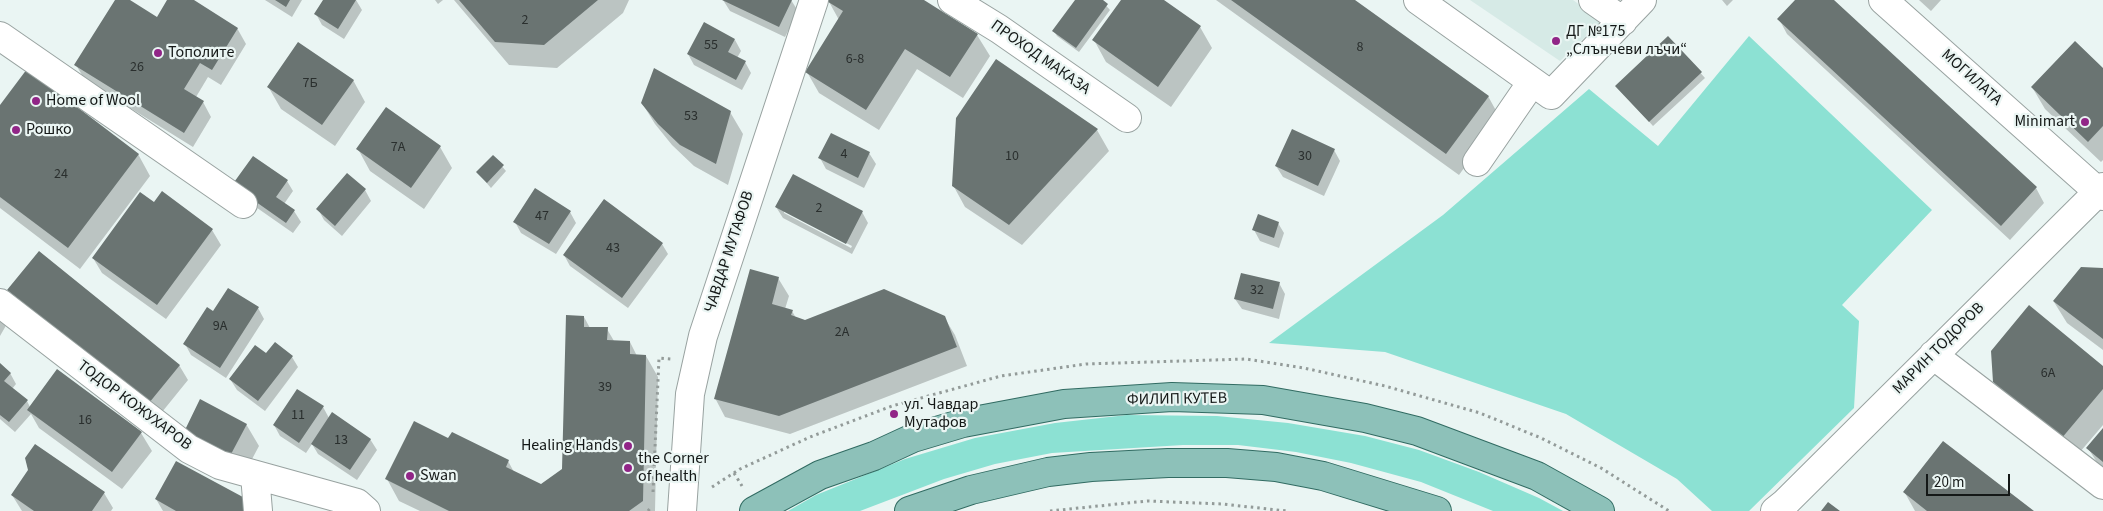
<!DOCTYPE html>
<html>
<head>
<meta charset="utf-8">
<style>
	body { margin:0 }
	#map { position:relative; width:2103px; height:511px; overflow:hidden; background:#eaf5f3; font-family:"Source Sans 3",sans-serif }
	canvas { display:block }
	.scale { position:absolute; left:1926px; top:474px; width:84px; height:22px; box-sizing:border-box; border:2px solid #141817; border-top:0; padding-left:6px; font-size:15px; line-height:18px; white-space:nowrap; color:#141817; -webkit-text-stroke:4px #eaf5f3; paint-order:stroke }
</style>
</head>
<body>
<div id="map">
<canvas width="2103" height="511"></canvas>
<div class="scale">20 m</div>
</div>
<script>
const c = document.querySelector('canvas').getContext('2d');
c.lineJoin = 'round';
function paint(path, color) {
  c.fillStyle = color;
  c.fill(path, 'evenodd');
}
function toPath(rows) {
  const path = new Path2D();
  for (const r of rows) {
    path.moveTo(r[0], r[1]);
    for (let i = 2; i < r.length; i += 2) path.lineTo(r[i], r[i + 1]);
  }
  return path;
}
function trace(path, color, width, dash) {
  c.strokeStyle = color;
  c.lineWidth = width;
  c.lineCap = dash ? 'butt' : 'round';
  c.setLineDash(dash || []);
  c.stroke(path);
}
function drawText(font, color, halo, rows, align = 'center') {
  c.font = font + ' "Source Sans 3",sans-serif';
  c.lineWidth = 4.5;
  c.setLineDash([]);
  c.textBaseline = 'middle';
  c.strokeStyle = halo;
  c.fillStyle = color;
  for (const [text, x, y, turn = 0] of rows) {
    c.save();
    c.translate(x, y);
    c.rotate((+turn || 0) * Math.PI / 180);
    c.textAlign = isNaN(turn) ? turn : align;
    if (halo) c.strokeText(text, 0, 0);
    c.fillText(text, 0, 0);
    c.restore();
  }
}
const built = toPath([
	[1470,0,1573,0,1602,21,1560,61]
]);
const green = toPath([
	[1749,36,1932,210,1842,305,1859,321,1854,408,1749,511,1712,511,1677,479,1566,414,1385,352,1269,343,1443,215,1589,89,1658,146],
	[1127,415,1217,416,1288,423,1365,436,1419,450,1479,472,1539,498,1563,511,1493,511,1421,482,1351,463,1296,452,1238,445,1183,445,1052,453,995,464,944,479,860,511,788,511,816,495,905,459,975,438,1055,423]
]);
const shadow = toPath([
	[117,0,127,0,157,18,169,0,191,0,237,28,246,44,221,85,208,77,196,97,203,102,211,117,193,147,85,80,76,65],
	[265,0,302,0,292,17],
	[325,0,356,0,362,10,344,39,322,25,316,14],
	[435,0,443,0,438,4],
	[454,0,629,0,623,13,557,68,509,65],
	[723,0,791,0,798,11,785,37,730,11],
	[828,0,922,0,977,35,990,56,963,98,917,69,879,130,819,93,807,72,839,20],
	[1076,0,1101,0,1110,10,1079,52,1057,36,1054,31],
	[1122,0,1162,0,1200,27,1212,48,1171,107,1106,62,1094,40],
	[1216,0,1353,0,1488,96,1500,118,1459,175],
	[1722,0,1733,0,1727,6],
	[1797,0,1832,0,2036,188,2044,203,2010,240,1787,34,1779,19],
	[1919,0,1941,0,1931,11],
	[1668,37,1705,78,1653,126,1617,86],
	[735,40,741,51,737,58,745,62,751,73,742,90,694,65,688,54],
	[2103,70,2103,160,2101,162,2045,109,2032,87],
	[353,80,365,102,335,146,281,109,269,88],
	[642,103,730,112,743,134,728,185,694,166,672,145,655,124],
	[0,107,138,154,150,176,80,269,0,208],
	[1097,130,1109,151,1022,245,965,207,953,185],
	[440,147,452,168,424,209,370,171,358,149],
	[1334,150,1340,161,1324,196,1283,177,1276,166],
	[869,153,876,164,864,188,826,169,820,158],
	[493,156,506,171,491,188,478,173],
	[348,175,365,190,371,201,342,236,324,220,318,209],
	[287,181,293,191,284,204,294,211,301,222,293,233,240,196],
	[162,193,212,230,221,245,166,319,102,273,93,258,154,204],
	[776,207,862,212,868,223,852,254,783,218],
	[784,211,852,246,851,248,784,213],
	[570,212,576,223,556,254,521,233,515,222],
	[1278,223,1284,233,1279,248,1260,241,1254,230],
	[662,244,668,254,628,308,570,266,564,255],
	[2103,270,2103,350,2067,323,2054,302],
	[778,278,789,296,785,309,792,311,796,318,806,321,944,317,955,335,967,366,790,434,725,417,715,398],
	[1279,283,1285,294,1279,319,1242,309,1235,299],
	[9,290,179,365,188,380,158,417,18,305],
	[258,308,264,319,226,378,191,355,185,344],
	[0,310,8,322,0,336],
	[584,317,590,328,607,329,614,341,630,342,637,356,646,356,658,377,655,511,420,511,399,501,387,479,449,440,508,461,514,472,541,486,564,469],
	[266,355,292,357,298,367,265,411,237,390,230,379],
	[0,365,10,373,16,384,12,389,27,401,30,407,141,433,152,451,122,489,39,428,31,414,15,432,0,419],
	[2103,368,2103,425,2074,459,2007,404,1995,382],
	[323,407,329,418,370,439,377,450,357,480,318,454,312,444,306,453,280,436,274,425],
	[246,424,259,446,243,476,198,453],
	[2103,430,2103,472,2088,448],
	[104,493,113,508,111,511,22,511,12,495],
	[1905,493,2032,511,1915,511],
	[156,499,257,511,163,511]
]);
const building = toPath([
	[115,0,130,0,157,17,167,0,194,0,238,28,212,70,200,63,184,89,204,101,184,133,74,65],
	[275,0,290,0,286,7],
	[323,0,356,0,338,29,314,14],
	[459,0,598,0,544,45,495,42],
	[722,0,792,0,779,27],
	[825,0,924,0,978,34,950,77,905,49,866,110,805,72,843,11],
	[1075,0,1103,0,1108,4,1076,48,1052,31],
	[1121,0,1164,0,1201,26,1158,87,1092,40],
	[1231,0,1355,0,1489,96,1446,154],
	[1795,0,1834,0,2037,187,2001,226,1777,19],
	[704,22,735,39,728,52,746,61,736,80,687,54],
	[1668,36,1702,72,1649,122,1615,86],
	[2075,41,2103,68,2103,126,2088,142,2031,87],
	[298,42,354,80,322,125,267,87],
	[996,59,1098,129,1009,225,952,186,956,118],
	[654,68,731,111,716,164,680,145,658,124,641,103],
	[27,69,139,154,68,248,0,197,0,105],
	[386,107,441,146,411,188,356,149],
	[1292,129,1335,149,1318,186,1275,166],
	[831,133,870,152,858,178,818,158],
	[493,155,504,165,487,183,476,172],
	[253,156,288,180,276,197,295,210,286,223,232,185],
	[347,173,366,189,335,226,316,209],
	[793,174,863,211,846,244,775,207],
	[535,188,571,211,549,244,513,222],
	[162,191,213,229,157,305,92,258,140,192,154,202],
	[604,199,663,243,622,298,563,255],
	[1258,214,1279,222,1274,238,1252,230],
	[39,251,180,365,149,403,7,290],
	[2081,267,2103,268,2103,339,2053,301],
	[750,269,779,277,772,304,793,310,791,315,805,320,884,289,945,316,957,347,779,416,714,399],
	[1241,273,1280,282,1273,309,1234,299],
	[228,288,259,307,220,368,183,344,207,307,213,311],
	[2029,305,2103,366,2103,389,2061,439,1993,382,1991,351],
	[566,315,584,316,584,327,608,327,607,340,630,341,630,354,646,355,643,501,629,511,449,511,385,479,414,421,448,438,452,432,509,460,506,467,541,484,562,469],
	[275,342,293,356,258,401,229,379,255,345,266,353],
	[0,363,11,373,4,381,28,400,9,422,0,415],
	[57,369,142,432,112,472,27,410],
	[297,389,324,406,299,443,273,425],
	[200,399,247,424,230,456,184,432],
	[332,412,371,439,350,470,311,444],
	[2103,428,2103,462,2086,448],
	[1943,441,2034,511,1927,511,1903,492],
	[35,444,105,492,92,511,34,511,11,495,28,470,25,458],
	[176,461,254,503,250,511,176,511,155,499],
	[1828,502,1840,511,1821,511]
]);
const path = toPath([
	[734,473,742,486],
	[712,487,740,469,810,437,892,406,1001,376,1086,364,1246,359,1304,368,1385,386,1480,413,1541,438,1601,468,1669,511],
	[653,492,659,358,671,359],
	[648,511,652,506],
	[1050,511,1147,501,1222,504,1287,511]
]);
const minor = toPath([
	[952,0,999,29,1127,118],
	[1418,0,1551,95,1642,0],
	[1593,0,1623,21],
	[1883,0,2103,196],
	[0,36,243,204],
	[1477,162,1532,82],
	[0,303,189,449,220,465,357,503,366,511],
	[1933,355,2103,485],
	[255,475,258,511],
	[682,511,690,394,703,336,814,0],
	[1775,511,1785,503,2103,187]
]);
const major = toPath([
	[754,511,820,475,874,456,913,438,963,423,1064,404,1172,397,1263,400,1365,418,1417,431,1537,476,1600,511],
	[909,511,971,490,1048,472,1091,467,1168,463,1227,463,1276,467,1323,476,1437,511]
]);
const markers = [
	[1556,41,5,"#912587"],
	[158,53,5,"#912587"],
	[36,101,5,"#912587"],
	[2085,122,5,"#912587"],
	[16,130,5,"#912587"],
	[894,414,5,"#912587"],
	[628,446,5,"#912587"],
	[628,468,5,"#912587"],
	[410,476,5,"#912587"]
];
const numberNames = [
	["2",525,21],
	["55",711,46],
	["8",1360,48],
	["6-8",855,60],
	["26",137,68],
	["7Б",310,84],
	["53",691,117],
	["7А",398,148],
	["4",844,155],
	["10",1012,157],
	["30",1305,157],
	["24",61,175],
	["2",819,209],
	["47",542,217],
	["43",613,249],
	["32",1257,291],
	["9А",220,327],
	["2А",842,333],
	["6А",2048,374],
	["39",605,388],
	["11",298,416],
	["16",85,421],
	["13",341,441]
];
const poiNames = [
	["ДГ №175",1566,32],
	["„Слънчеви лъчи“",1566,50],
	["Тополите",168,53],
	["Home of Wool",46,101],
	["Minimart",2075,122,"right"],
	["Рошко",26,130],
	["ул. Чавдар",904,405],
	["Мутафов",904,423],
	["Healing Hands",618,446,"right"],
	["the Corner",638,459],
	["of health",638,477],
	["Swan",420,476]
];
const streetNames = [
	["ПРОХОД МАКАЗА",1040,58,35],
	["МОГИЛАТА",1971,78,42],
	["ЧАВДАР МУТАФОВ",730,252,-72],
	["МАРИН ТОДОРОВ",1939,349,-45],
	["ФИЛИП КУТЕВ",1177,400,-1],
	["ТОДОР КОЖУХАРОВ",134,406,37]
];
paint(built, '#d6eae6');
paint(green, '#8ce1d3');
paint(shadow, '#0003');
paint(building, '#6a7472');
trace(minor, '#98a2a0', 30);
trace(major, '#316b62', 30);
trace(path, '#939b99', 3, [2.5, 4]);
trace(minor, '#fff', 28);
trace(major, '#8dc1b9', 28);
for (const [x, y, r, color] of markers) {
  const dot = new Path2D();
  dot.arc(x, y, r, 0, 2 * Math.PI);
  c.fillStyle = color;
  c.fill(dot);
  trace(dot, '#eaf5f3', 2);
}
drawText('14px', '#2a2f2e', null, numberNames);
drawText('16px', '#141817', '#eaf5f3', poiNames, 'left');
drawText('16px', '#141817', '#eaf5f3', streetNames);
</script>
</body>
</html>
